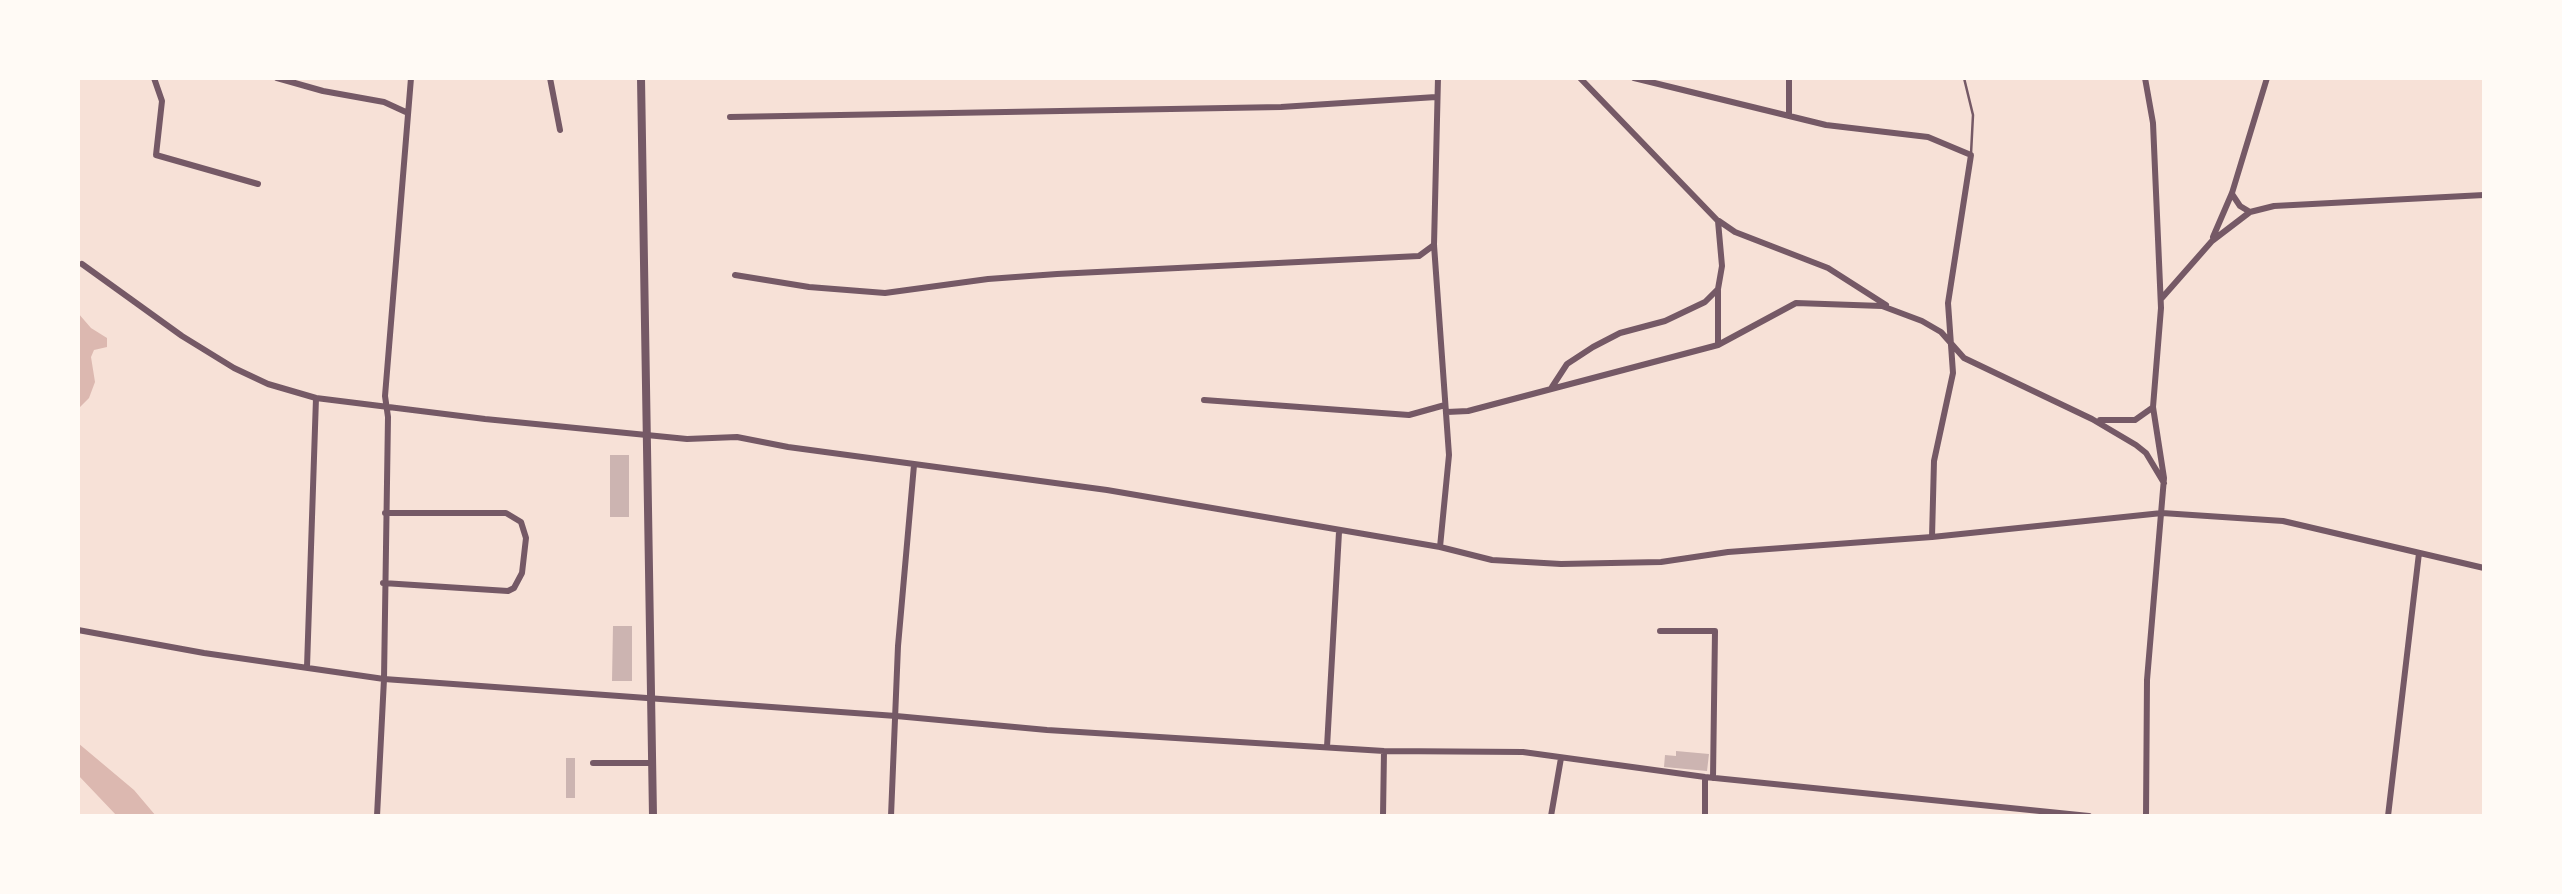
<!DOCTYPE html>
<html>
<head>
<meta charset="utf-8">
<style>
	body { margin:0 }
	#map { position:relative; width:2562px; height:894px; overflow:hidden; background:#f7e1d7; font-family:"DejaVu Sans",sans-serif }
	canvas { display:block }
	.frame { position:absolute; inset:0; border:80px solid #fffaf5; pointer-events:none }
</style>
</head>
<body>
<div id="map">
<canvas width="2562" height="894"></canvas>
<div class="frame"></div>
</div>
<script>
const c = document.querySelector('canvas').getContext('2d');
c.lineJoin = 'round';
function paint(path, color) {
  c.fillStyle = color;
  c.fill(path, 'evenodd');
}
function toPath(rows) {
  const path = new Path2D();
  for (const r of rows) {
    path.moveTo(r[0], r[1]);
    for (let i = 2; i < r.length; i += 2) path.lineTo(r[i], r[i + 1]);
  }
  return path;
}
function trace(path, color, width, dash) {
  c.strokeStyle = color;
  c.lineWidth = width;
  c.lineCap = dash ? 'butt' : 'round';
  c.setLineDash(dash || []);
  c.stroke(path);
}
const water = toPath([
	[78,313,91,328,107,338,107,347,94,350,91,357,95,382,89,398,78,409],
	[78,743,134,790,156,816,117,816,78,775]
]);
const building = toPath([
	[610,455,629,455,629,517,610,517],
	[613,626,632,626,632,681,612,681],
	[1676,751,1709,754,1707,771,1664,767,1665,755,1676,756],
	[566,758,575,758,575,798,566,798]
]);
const service = toPath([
	[1964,78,1973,115,1971,154]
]);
const minor = toPath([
	[154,78,162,101,156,155,258,184],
	[277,78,323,91,384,102,408,113],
	[550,78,560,130],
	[1438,78,1434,245,1449,455,1440,547],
	[1634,78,1826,125,1928,137,1971,155,1948,303,1953,373,1934,461,1932,537],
	[1789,78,1789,115],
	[2145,78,2153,123,2161,308,2153,407,2164,478,2147,680,2146,816],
	[730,117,1281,107,1436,97],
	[2232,194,2240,206,2250,212],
	[1719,221,1735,232,1828,268,1886,305],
	[2213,237,2232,193,2267,78],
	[82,264,182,336,234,368,268,384,316,398,485,419,687,439,737,437,788,447,1107,490,1440,547,1492,560,1561,564,1661,562,1728,552,1932,537,2162,513,2283,521,2484,568],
	[735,275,809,287,885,293,988,279,1057,274,1419,256,1434,245],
	[1718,290,1718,345],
	[2161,299,2212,241,2250,212,2274,206,2484,195],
	[1552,387,1567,364,1593,347,1620,333,1665,321,1705,302,1718,289,1722,266,1718,221,1580,78],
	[1204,400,1409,415,1445,405],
	[1447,412,1468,411,1718,345,1796,303,1882,306,1922,321,1941,332,1964,358,2092,419,2136,445,2146,453,2164,483],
	[2100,420,2135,420,2152,408],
	[383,583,508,591,514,588,522,573,526,538,521,522,506,513,385,513],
	[78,630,204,653,384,679,896,716,1047,730,1384,751,1523,752,1705,777,2089,816],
	[1660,631,1715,631,1713,778],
	[307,667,316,398],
	[1327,747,1339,532],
	[593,763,652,763],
	[1705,777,1705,816],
	[377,816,384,679,388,417,385,396,411,78],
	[891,816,898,646,914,465],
	[1383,816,1384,751],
	[1551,816,1561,758],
	[2388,816,2419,553]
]);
const tertiary = toPath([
	[641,78,653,816]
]);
paint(water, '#dcb8b0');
paint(building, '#ccb4b1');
trace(service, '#755966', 2.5);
trace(minor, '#755966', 6);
trace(tertiary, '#755966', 8);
</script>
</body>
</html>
